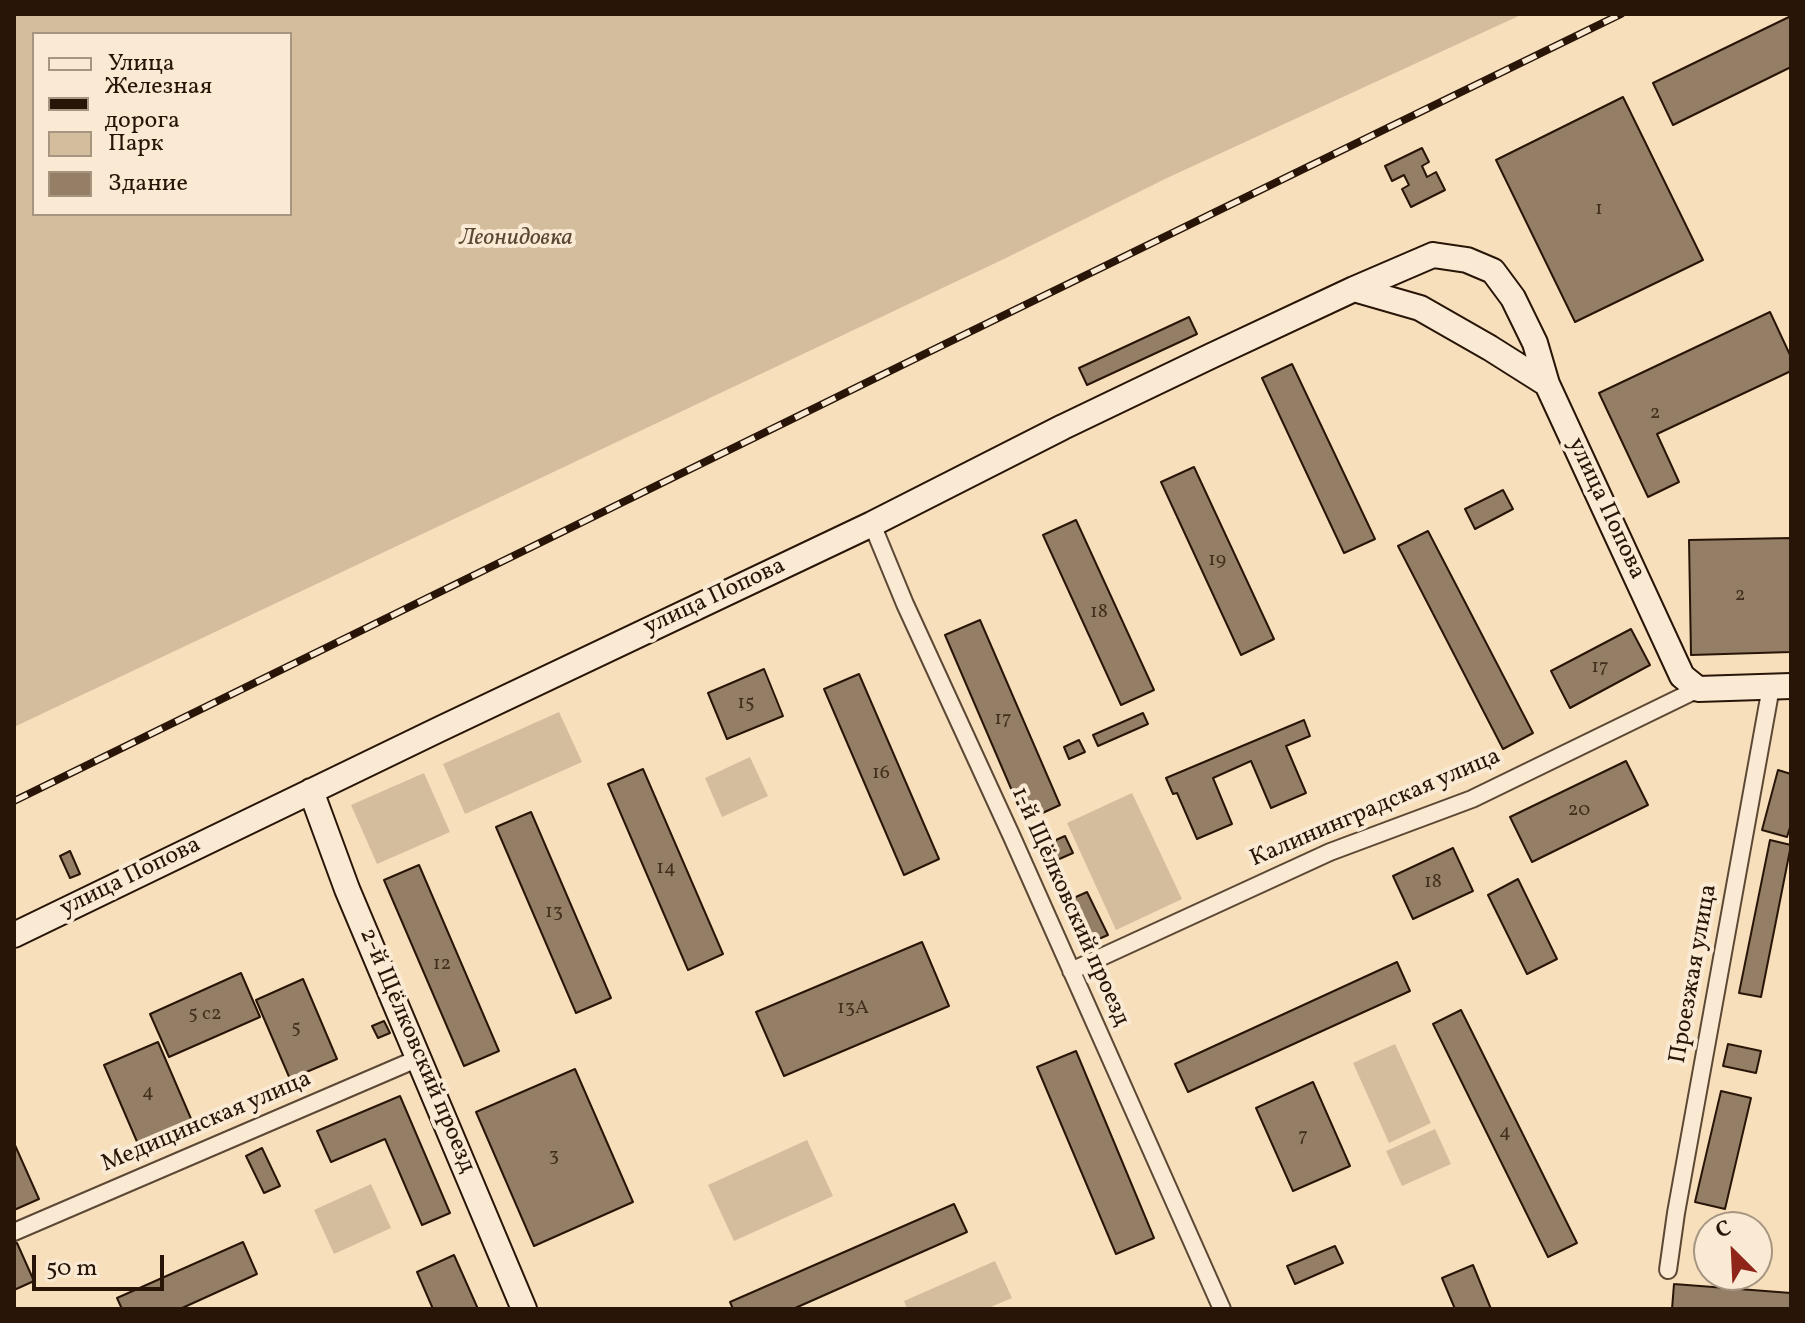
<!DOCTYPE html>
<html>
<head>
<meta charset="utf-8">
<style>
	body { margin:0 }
	#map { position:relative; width:1805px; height:1323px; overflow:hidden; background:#f7dfbc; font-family:Vollkorn,serif }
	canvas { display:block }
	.frame { position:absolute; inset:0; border:16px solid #281507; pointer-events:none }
	.legend { position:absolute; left:32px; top:32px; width:260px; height:184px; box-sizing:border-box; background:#faead3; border:2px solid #a69581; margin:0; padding:10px 14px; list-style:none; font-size:24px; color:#281507 }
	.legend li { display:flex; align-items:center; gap:16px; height:40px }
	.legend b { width:40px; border:2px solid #a69581 }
	.north { position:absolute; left:1693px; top:1211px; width:80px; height:80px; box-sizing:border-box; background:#faead3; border:2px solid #a69581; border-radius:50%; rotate:336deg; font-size:22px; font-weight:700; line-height:32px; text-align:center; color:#281507 }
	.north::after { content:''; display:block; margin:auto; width:28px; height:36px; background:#8f2418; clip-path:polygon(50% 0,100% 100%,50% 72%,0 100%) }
	.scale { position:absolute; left:32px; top:1255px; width:132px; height:36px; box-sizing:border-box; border:4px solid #281507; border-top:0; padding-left:10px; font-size:24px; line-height:28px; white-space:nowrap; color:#281507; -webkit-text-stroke:6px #faead3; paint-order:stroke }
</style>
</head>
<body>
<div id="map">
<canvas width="1805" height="1323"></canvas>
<div class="frame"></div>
<ul class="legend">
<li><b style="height:10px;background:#faead3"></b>Улица</li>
<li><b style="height:10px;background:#281507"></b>Железная дорога</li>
<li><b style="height:22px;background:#d4bd9d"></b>Парк</li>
<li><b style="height:22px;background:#947e65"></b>Здание</li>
</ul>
<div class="north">С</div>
<div class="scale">50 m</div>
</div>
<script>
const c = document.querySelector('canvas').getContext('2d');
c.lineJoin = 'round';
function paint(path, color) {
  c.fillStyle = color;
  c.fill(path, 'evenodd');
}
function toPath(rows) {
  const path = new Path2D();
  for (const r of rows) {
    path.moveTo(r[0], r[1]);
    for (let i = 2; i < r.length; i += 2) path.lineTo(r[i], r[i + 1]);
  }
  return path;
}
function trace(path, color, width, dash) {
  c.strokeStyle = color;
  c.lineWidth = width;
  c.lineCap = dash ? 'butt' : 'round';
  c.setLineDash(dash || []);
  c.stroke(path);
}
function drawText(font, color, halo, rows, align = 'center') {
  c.font = font + ' Vollkorn,serif';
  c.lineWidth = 8;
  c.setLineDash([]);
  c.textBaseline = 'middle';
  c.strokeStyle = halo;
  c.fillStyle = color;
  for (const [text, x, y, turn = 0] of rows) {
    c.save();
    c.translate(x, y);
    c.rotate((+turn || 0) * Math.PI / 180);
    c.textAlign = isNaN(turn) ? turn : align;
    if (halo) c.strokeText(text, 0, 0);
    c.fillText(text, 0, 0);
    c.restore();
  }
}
const green = toPath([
	[14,14,1523,14,1167,178,1006,258,14,727],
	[290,34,290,214,34,214,34,34],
	[559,712,582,762,465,814,443,764],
	[750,757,768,796,722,817,705,778],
	[424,773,450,832,377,864,351,805],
	[1132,793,1182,899,1116,930,1067,823],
	[1395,1044,1431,1123,1389,1143,1353,1063],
	[1435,1129,1451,1164,1402,1186,1386,1151],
	[807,1140,833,1196,734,1241,708,1185],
	[371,1184,391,1228,334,1254,314,1210],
	[995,1261,1012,1298,986,1309,907,1309,904,1301]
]);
const building = toPath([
	[1791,16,1791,67,1673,125,1653,83,1791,16],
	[1623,97,1703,260,1575,322,1496,160,1623,97],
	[1422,148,1429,162,1422,166,1427,177,1436,172,1445,190,1411,207,1402,189,1409,185,1404,175,1392,181,1385,166,1422,148],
	[1770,312,1791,357,1791,371,1657,434,1679,482,1648,497,1599,393,1770,312],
	[1189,317,1197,334,1087,385,1079,368,1189,317],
	[1292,364,1375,539,1344,553,1262,378,1292,364],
	[1194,467,1274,639,1241,655,1161,482,1194,467],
	[1503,490,1513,509,1475,529,1465,509,1503,490],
	[1076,520,1154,690,1121,705,1043,535,1076,520],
	[1428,531,1533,733,1503,749,1398,546,1428,531],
	[1791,538,1791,652,1691,655,1689,540,1791,538],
	[980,620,1060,805,1025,821,945,635,980,620],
	[1631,629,1650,665,1570,708,1551,671,1631,629],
	[764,669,783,716,727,739,708,693,764,669],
	[859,674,939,859,904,875,824,689,859,674],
	[1143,713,1148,724,1098,746,1093,735,1143,713],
	[1304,720,1310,736,1286,746,1306,793,1271,808,1251,761,1213,778,1232,824,1197,839,1177,793,1173,794,1166,778,1304,720],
	[1079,740,1085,752,1069,759,1064,747,1079,740],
	[1626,761,1648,805,1532,862,1510,817,1626,761],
	[643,769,723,954,688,970,608,784,643,769],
	[1778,770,1791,774,1791,824,1787,837,1762,830,1778,770],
	[531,812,611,998,576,1013,496,827,531,812],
	[1065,836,1073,853,1057,860,1049,843,1065,836],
	[1770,840,1791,845,1761,997,1739,993,1770,840],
	[1453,848,1473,891,1413,919,1393,876,1453,848],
	[70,851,80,874,70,878,60,856,70,851],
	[419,865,499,1051,464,1066,384,880,419,865],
	[1518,879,1557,959,1527,974,1488,895,1518,879],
	[1087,892,1108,935,1087,944,1067,901,1087,892],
	[922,942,949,1006,784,1076,756,1012,922,942],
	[1397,962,1410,991,1188,1092,1175,1064,1397,962],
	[241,973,260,1017,169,1057,150,1014,241,973],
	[303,979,337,1059,290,1079,256,1000,303,979],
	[1461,1010,1577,1243,1548,1257,1433,1024,1461,1010],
	[384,1021,390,1033,378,1038,372,1026,384,1021],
	[158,1042,192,1121,138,1144,104,1065,158,1042],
	[1728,1044,1761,1051,1756,1073,1723,1066,1728,1044],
	[1076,1051,1154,1238,1116,1254,1037,1067,1076,1051],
	[575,1069,633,1202,534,1246,476,1112,575,1069],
	[1313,1082,1350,1166,1293,1191,1256,1108,1313,1082],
	[1721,1091,1751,1098,1725,1209,1695,1202,1721,1091],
	[400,1096,450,1213,422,1225,385,1139,331,1162,317,1131,400,1096],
	[14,1143,39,1199,14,1210,14,1143],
	[262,1148,280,1186,264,1193,246,1156,262,1148],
	[954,1204,967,1232,793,1309,733,1309,730,1302,954,1204],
	[243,1242,257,1274,180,1309,122,1309,117,1298,243,1242],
	[17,1243,34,1281,14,1290,14,1244,17,1243],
	[1335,1246,1343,1263,1295,1284,1287,1266,1335,1246],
	[454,1255,478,1309,433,1309,417,1272,454,1255],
	[1473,1265,1491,1309,1455,1309,1442,1278,1473,1265],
	[1674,1284,1791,1293,1791,1309,1672,1309,1674,1284]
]);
const street = toPath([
	[872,524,905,604,1012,837,1222,1309],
	[1071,971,1330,852,1472,799,1698,689],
	[14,1232,419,1058],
	[1668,1270,1676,1213,1771,687]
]);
const secondary = toPath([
	[1433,255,1467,260,1493,271,1513,298,1535,343,1547,384,1682,676,1698,689,1791,686],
	[1354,289,1420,308,1490,348,1547,384],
	[311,791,347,889,524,1309],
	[14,935,440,729,872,524,1063,427,1211,356,1354,289,1433,255]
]);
const rail = toPath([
	[14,801,945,344,1621,14]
]);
const numberNames = [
	["1",1599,210],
	["2",1655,414],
	["19",1217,561],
	["2",1740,596],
	["18",1099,613],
	["17",1600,668],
	["15",746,704],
	["17",1003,720],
	["16",881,774],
	["20",1579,811],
	["14",666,869],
	["18",1433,883],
	["13",554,913],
	["12",442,965],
	["13А",853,1009],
	["5 с2",205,1015],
	["5",296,1029],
	["4",148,1093],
	["4",1505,1133],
	["7",1303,1137],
	["3",554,1157]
];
const parkNames = [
	["Леонидовка",516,240]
];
const streetNames = [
	["улица Попова",1605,509,65],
	["улица Попова",715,598,-25],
	["Калининградская улица",1376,809,-23],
	["улица Попова",131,878,-26],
	["1-й Щёлковский проезд",1069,907,66],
	["Проезжая улица",1695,974,-80],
	["2-й Щёлковский проезд",416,1051,67],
	["Медицинская улица",207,1123,-23]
];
paint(green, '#d4bd9d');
paint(building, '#947e65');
trace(building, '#281507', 2);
trace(street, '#5c4834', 20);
trace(secondary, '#281507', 28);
trace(street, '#faead3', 16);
trace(secondary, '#faead3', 24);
trace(rail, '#281507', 8);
trace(rail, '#faead3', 5, [15]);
drawText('20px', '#432f1e', null, numberNames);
drawText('italic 24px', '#5c4734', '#faead3', parkNames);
drawText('24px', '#281507', '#faead3', streetNames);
</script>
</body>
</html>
